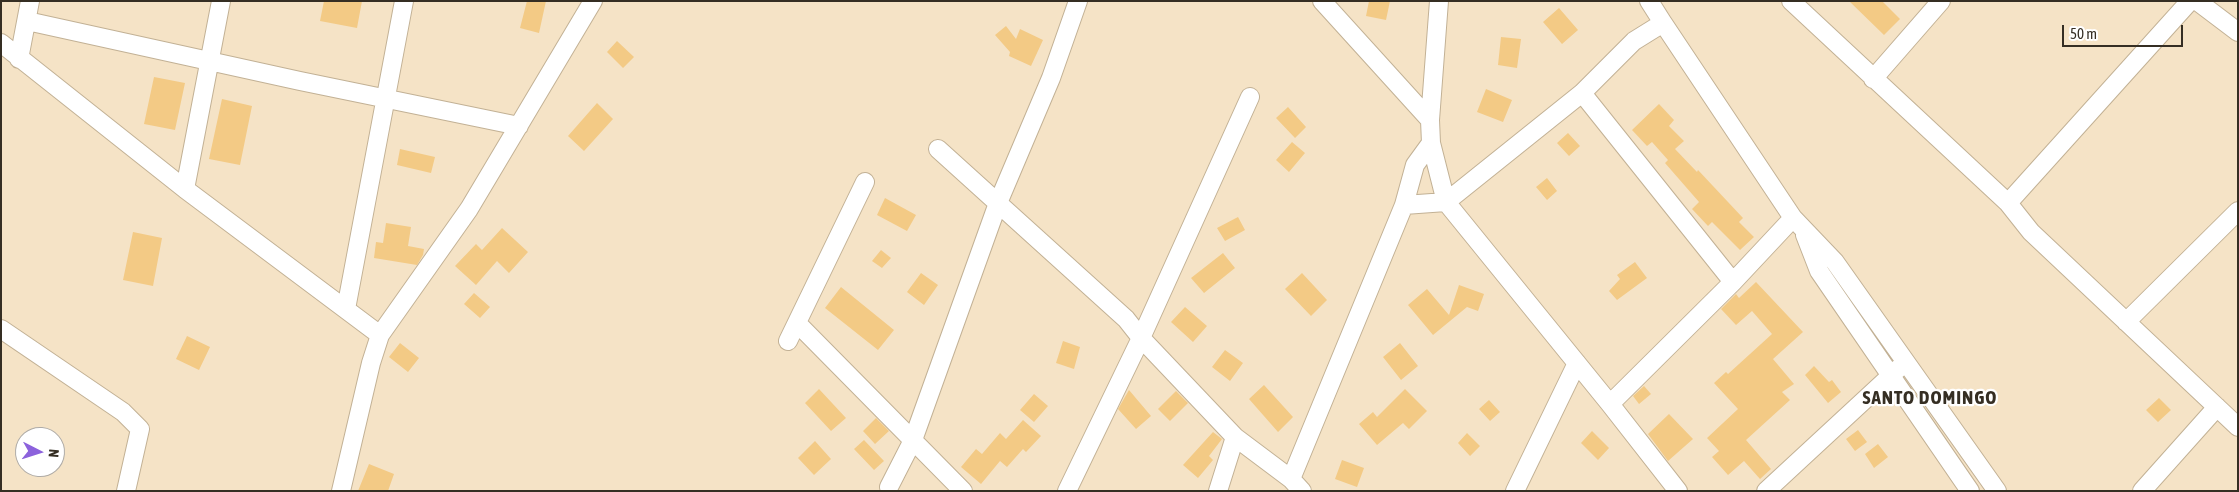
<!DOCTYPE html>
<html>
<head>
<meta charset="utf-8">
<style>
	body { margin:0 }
	#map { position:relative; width:2239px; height:492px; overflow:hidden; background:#f5e3c6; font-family:"Asap Condensed",sans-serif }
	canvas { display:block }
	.frame { position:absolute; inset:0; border:2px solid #352e23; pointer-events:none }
	.north { position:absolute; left:15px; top:427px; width:50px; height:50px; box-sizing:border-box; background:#fff; border:1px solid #aeaba7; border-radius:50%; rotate:95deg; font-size:14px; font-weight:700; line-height:20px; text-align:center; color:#352e23 }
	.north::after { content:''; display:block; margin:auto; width:18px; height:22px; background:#8c62dc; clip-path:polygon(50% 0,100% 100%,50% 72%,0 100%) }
	.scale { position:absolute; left:2062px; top:25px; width:121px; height:22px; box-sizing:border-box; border:2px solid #352e23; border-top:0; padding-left:6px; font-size:15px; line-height:18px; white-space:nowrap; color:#352e23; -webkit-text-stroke:4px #fff; paint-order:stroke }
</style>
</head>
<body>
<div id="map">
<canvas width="2239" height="492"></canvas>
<div class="frame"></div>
<div class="north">N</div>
<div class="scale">50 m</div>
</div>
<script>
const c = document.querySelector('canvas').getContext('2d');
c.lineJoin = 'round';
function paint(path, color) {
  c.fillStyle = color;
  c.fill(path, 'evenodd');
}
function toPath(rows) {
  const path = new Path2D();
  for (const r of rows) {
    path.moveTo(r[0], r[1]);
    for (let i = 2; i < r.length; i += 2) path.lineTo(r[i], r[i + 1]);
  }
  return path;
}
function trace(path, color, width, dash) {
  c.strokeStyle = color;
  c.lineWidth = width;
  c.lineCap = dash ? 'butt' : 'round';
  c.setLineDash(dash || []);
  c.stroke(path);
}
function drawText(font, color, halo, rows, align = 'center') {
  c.font = font + ' "Asap Condensed",sans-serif';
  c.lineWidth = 4.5;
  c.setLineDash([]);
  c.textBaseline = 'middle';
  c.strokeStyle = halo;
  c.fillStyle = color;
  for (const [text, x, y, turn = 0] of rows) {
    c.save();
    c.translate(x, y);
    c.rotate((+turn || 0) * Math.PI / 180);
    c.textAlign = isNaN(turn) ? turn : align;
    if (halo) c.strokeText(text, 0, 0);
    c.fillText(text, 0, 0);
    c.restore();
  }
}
const building = toPath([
	[324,1,362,1,357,28,320,21],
	[527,1,546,1,539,33,520,28],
	[1369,1,1390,1,1386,20,1366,16],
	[1849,1,1882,1,1900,19,1884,35],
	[1559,8,1578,30,1562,44,1543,22],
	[1006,26,1016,39,1020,29,1043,40,1031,66,1009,56,1010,52,995,35],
	[1501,37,1521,39,1517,68,1498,65],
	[617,41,634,57,623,68,607,52],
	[154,77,185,83,175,130,144,124],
	[1486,89,1512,100,1503,122,1477,112],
	[222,99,252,106,240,165,209,159],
	[597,103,613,119,584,151,568,136],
	[1659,104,1674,120,1669,126,1684,141,1675,149,1697,172,1698,170,1743,218,1739,222,1754,237,1740,250,1712,222,1708,226,1692,209,1699,202,1665,163,1668,160,1652,142,1647,146,1632,130],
	[1288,107,1306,127,1295,138,1276,118],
	[1568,133,1580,146,1569,156,1557,143],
	[1292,142,1305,153,1289,172,1276,160],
	[400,149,435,157,431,173,397,165],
	[1547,178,1557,191,1547,200,1536,187],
	[885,198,916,215,907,231,877,215],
	[1238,217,1245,230,1225,241,1217,228],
	[386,223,411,227,408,246,424,249,423,255,417,265,374,258,376,242,383,243],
	[502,228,528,252,509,273,497,261,476,285,455,266,476,244,482,250],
	[133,232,162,238,153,286,123,280],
	[881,250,891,258,882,268,872,261],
	[1223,253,1235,268,1204,293,1191,278],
	[1635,262,1647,278,1617,300,1609,291,1620,279,1617,275],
	[921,273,938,285,924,305,907,292],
	[1302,273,1327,300,1311,316,1285,289],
	[1756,282,1803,332,1773,359,1794,384,1782,392,1790,400,1746,440,1771,469,1760,479,1744,461,1728,475,1712,457,1719,451,1707,438,1738,409,1714,383,1726,372,1728,374,1772,334,1752,311,1736,325,1721,309,1736,294,1739,298],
	[1459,285,1484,294,1478,311,1467,307,1433,335,1408,305,1427,289,1449,315],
	[841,287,894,330,878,350,825,308],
	[474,293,490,307,480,318,464,304],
	[1185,307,1207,326,1193,342,1171,322],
	[187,336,210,347,199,370,176,359],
	[1063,341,1080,347,1074,369,1056,363],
	[400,343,419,358,408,372,389,357],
	[1400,343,1418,366,1401,380,1383,357],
	[1225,350,1243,363,1230,381,1212,367],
	[1814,366,1829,382,1832,380,1841,392,1828,403,1805,375],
	[1264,385,1293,417,1278,432,1249,399],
	[1644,386,1651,394,1639,404,1633,396],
	[819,389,846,418,831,431,805,403],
	[1405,389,1427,411,1409,429,1403,423,1377,445,1359,424,1373,412,1377,417],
	[1129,390,1151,416,1136,429,1118,409],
	[1176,391,1188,403,1170,421,1158,409],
	[1034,394,1048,406,1034,422,1020,410],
	[2159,398,2171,410,2158,422,2146,410],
	[1489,400,1500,412,1490,421,1479,409],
	[1669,414,1693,439,1668,461,1648,434],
	[876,418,889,431,875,444,863,431],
	[1023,420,1041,436,1026,452,1023,449,1007,467,1000,461,981,484,961,467,976,449,982,454,1000,433,1006,439],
	[1858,430,1867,442,1855,451,1846,439],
	[1592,431,1609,448,1598,460,1581,443],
	[1213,432,1222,439,1209,456,1213,460,1198,478,1183,465],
	[1467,433,1480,446,1470,456,1458,443],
	[864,440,884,461,874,470,854,449],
	[815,441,831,459,814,475,798,458],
	[1878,444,1888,457,1874,468,1865,454],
	[1342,460,1364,468,1357,487,1335,479],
	[369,464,394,474,388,491,358,491]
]);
const street = toPath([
	[1322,1,1430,120,1431,143,1446,202,1610,404,1678,491],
	[1649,1,1663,23],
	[1791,1,2008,203,2031,232,2238,427],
	[2197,1,2238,32],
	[27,21,300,81,519,126],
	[1,43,185,189,380,335],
	[19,59,30,1],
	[1873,79,1941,1],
	[1582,93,1733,282],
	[1430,120,1439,1],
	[938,149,1126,319,1141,338,1235,437,1291,479,1302,491],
	[185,189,221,1],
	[2008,203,2190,1],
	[1404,205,1446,202,1582,93,1634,41,1663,23,1793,218,1835,262,1997,491],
	[1805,235,1819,271,1970,491],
	[346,309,404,1],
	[2126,322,2238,211],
	[798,324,963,491],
	[1,329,123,412,140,429,126,491],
	[788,341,865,182],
	[1610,404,1733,282,1793,218],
	[1291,479,1404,205,1415,165,1431,143],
	[889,487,913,440,998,203,1051,78,1078,1],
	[341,491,371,363,380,335,469,209,593,1],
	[1067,491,1141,338,1250,97],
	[1218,491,1235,437],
	[1515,491,1577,363],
	[1766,491,1899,368],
	[2142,491,2217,407]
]);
const districtNames = [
	["SANTO DOMINGO",1930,398]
];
paint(building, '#f3ca85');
trace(street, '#c2b195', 20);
trace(street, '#fff', 18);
c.letterSpacing = '1px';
drawText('bold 19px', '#352e23', '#fff', districtNames);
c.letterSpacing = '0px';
</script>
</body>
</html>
